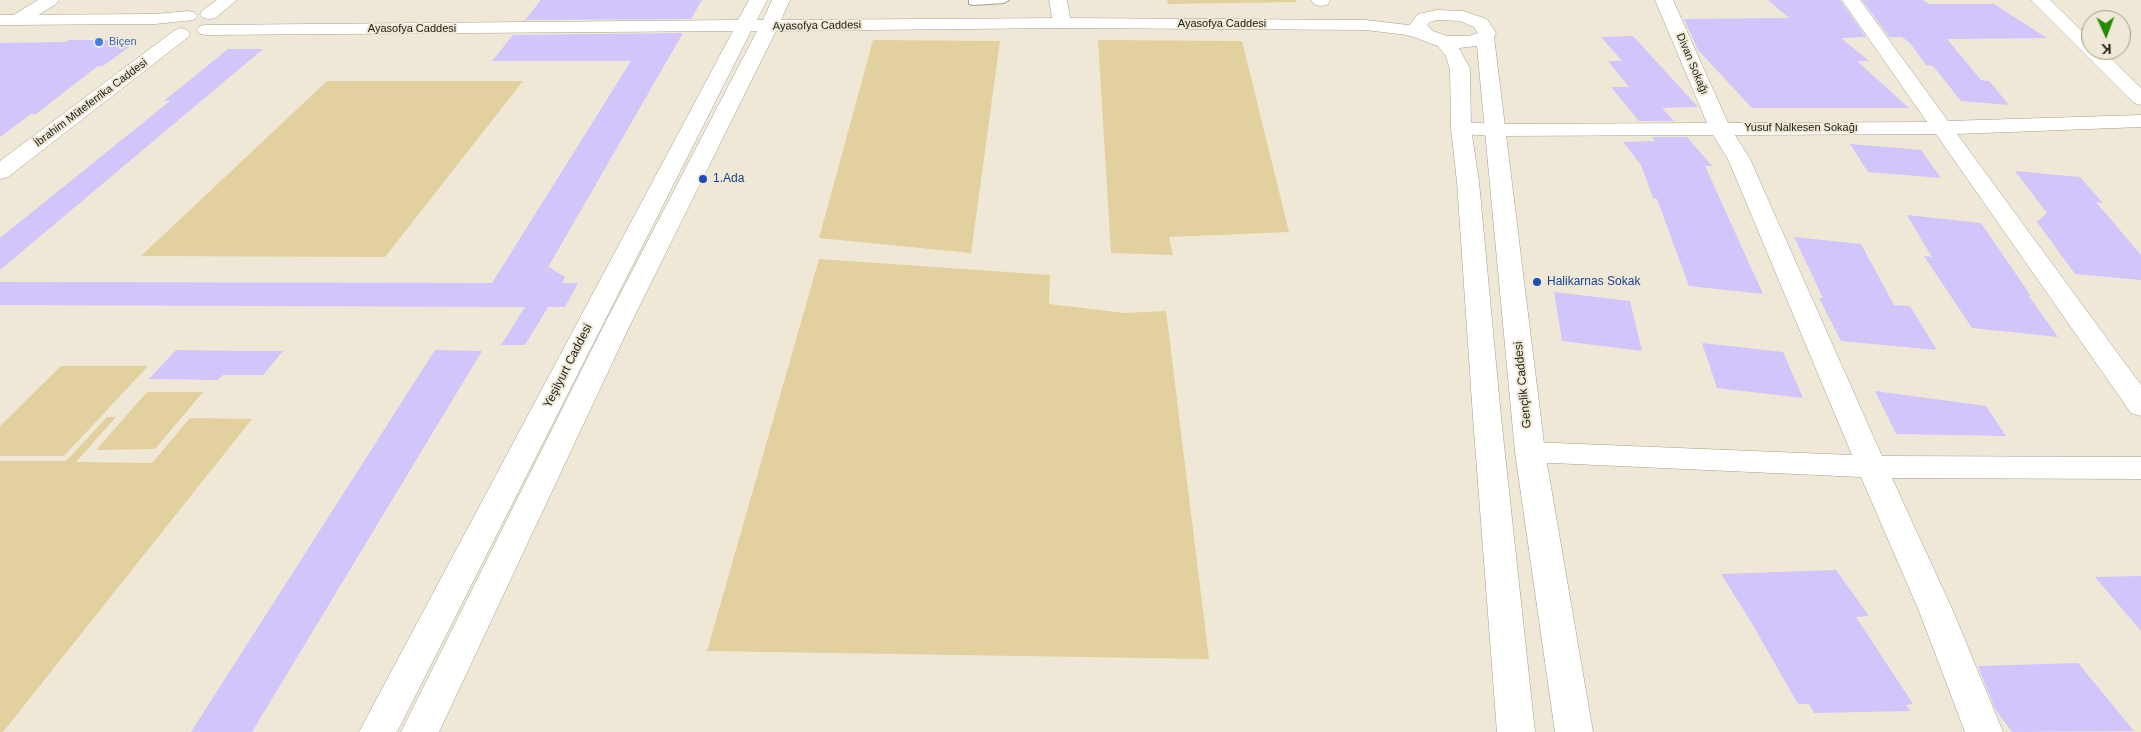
<!DOCTYPE html>
<html>
<head>
<meta charset="utf-8">
<style>
  body { margin:0 }
  #map { position:relative; width:2141px; height:732px; overflow:hidden; background:#efe8d6; font-family:Arial,sans-serif }
  canvas { display:block }
  .north { position:absolute; left:2081px; top:10px; width:50px; height:50px; box-sizing:border-box; background:#efe8d6; border:1px solid #9d988b; border-radius:50%; rotate:178deg; font-size:14px; font-weight:700; line-height:20px; text-align:center; color:#23211a }
  .north::after { content:''; display:block; margin:auto; width:18px; height:22px; background:#238b04; clip-path:polygon(50% 0,100% 100%,50% 72%,0 100%) }
</style>
</head>
<body>
<div id="map">
<canvas width="2141" height="732"></canvas>
<div class="north">K</div>
</div>
<script>
const context = document.querySelector('canvas').getContext('2d');
context.lineJoin = 'round';
function fill(path, color) {
  context.fillStyle = color;
  context.fill(path, 'evenodd');
}
function toPath(rows) {
  const path = new Path2D();
  for (const r of rows) {
    path.moveTo(r[0], r[1]);
    for (let i = 2; i < r.length; i += 2) path.lineTo(r[i], r[i + 1]);
  }
  return path;
}
function trace(path, color, width, dash) {
  context.strokeStyle = color;
  context.lineWidth = width;
  context.lineCap = dash ? 'butt' : 'round';
  context.setLineDash(dash || []);
  context.stroke(path);
}
function write(font, color, halo, rows, align = 'center') {
  context.font = font + ' Arial,sans-serif';
  context.lineWidth = 4;
  context.setLineDash([]);
  context.textBaseline = 'middle';
  context.strokeStyle = halo;
  context.fillStyle = color;
  for (const [text, x, y, turn = 0] of rows) {
    context.save();
    context.translate(x, y);
    context.rotate((+turn || 0) * Math.PI / 180);
    context.textAlign = isNaN(turn) ? turn : align;
    if (halo) context.strokeText(text, 0, 0);
    context.fillText(text, 0, 0);
    context.restore();
  }
}
fill(toPath([
  [1167,0,1296,0,1297,2,1168,4],
  [873,40,1000,41,971,253,819,238],
  [1098,40,1242,41,1289,232,1169,237,1173,255,1111,253],
  [327,81,523,81,385,257,141,256],
  [819,259,1050,275,1049,304,1124,313,1166,311,1209,659,707,651],
  [61,366,148,366,64,456,0,456,0,426],
  [147,392,203,392,155,449,96,450],
  [107,417,116,417,76,462,152,463,190,418,252,419,3,732,0,732,0,461,66,461]
]), '#e2d09f');
fill(toPath([
  [541,0,702,0,691,19,525,20],
  [1768,0,1840,0,1866,37,1841,38,1869,61,1857,61,1909,108,1752,108,1698,50,1684,19,1789,18],
  [1862,0,1923,0,1929,4,1994,4,2047,38,1947,39,1981,80,1989,81,2009,105,1961,101,1933,66,1926,65,1910,43,1902,37,1889,37],
  [683,33,539,283,549,267,565,277,562,283,578,283,565,307,548,307,525,345,501,345,525,307,0,305,0,282,492,283,631,61,492,61,513,35],
  [1633,36,1698,107,1662,108,1674,121,1639,121,1611,87,1629,87,1608,61,1622,61,1601,37],
  [69,40,139,40,103,66,98,66,36,114,31,114,0,137,0,43,66,42],
  [228,49,263,49,0,270,0,238,170,101,164,101],
  [1652,137,1687,137,1712,166,1705,166,1763,294,1689,286,1657,199,1653,198,1641,165,1623,142,1655,141],
  [1850,144,1921,150,1941,178,1868,172],
  [2015,171,2080,177,2103,203,2096,202,2141,255,2141,280,2075,274,2037,222,2047,213],
  [1907,215,1981,223,2031,296,2028,295,2058,337,1972,328,1924,256,1932,257],
  [1794,237,1861,244,1894,305,1910,306,1937,350,1841,341,1819,298,1823,298],
  [1554,292,1630,301,1642,351,1562,341],
  [1702,343,1783,352,1803,398,1717,388],
  [176,350,250,351,283,351,263,375,223,375,218,380,149,379],
  [435,350,482,351,252,732,191,732],
  [1875,391,1986,406,2006,436,1896,434],
  [1836,570,1869,616,1856,617,1913,704,1906,705,1910,711,1814,713,1809,704,1798,704,1751,622,1721,574],
  [2141,576,2141,631,2095,577],
  [2078,663,2134,731,2012,732,1995,709,1978,666]
]), '#d1c5fb');
const service = toPath([
  [969,0,1009,0,1004,3,973,5,969,4,969,0]
]);
const minor = toPath([
  [38,0,59,0,56,4,24,24,18,25,12,24,9,20,12,16,38,0],
  [1049,0,1067,0,1071,23,1068,27,1062,28,1056,27,1053,23,1049,0],
  [1311,0,1329,0,1330,1,1327,5,1321,6,1315,5,1311,0],
  [1655,0,1673,0,1728,123,1927,122,1842,0,1860,0,1948,121,2141,115,2141,127,1957,134,2141,385,2141,416,2131,413,1936,134,1735,135,1750,159,1882,456,2141,457,2141,479,1892,478,1953,611,2003,732,1965,732,1919,611,1861,477,1530,462,1519,459,1515,452,1519,445,1530,442,1852,455,1728,159,1713,135,1495,136,1461,134,1454,132,1451,128,1454,124,1461,122,1495,124,1707,123,1655,0],
  [2031,0,2050,0,2091,40,2091,50,2102,50,2141,88,2141,105,2134,103,2031,0],
  [181,28,187,30,190,34,187,38,8,177,0,179,0,161,175,30,181,28]
]);
const tertiary = toPath([
  [217,0,237,0,215,18,209,19,203,18,200,14,203,10,217,0],
  [1437,10,1463,11,1487,19,1496,33,1494,37,1545,452,1593,732,1555,732,1515,452,1477,46,1459,48,1470,69,1471,128,1479,182,1501,417,1535,732,1497,732,1473,417,1457,182,1451,128,1450,69,1446,56,1438,46,1419,39,1409,26,1418,14,1437,10],
  [1437,20,1460,21,1474,27,1478,33,1468,36,1447,36,1433,31,1427,25,1430,22,1437,20]
]);
const secondary = toPath([
  [749,0,767,0,757,20,763,20,772,0,790,0,781,20,1062,18,1366,20,1408,25,1433,31,1435,35,1433,39,1426,41,1407,35,1366,30,1062,28,776,31,629,327,439,732,401,732,603,327,757,31,751,31,397,732,359,732,733,31,206,35,200,34,197,30,200,26,206,25,738,20,749,0],
  [188,11,194,12,197,16,194,20,155,24,0,25,0,15,155,14,188,11]
]);
trace(service, '#a59f8d', 2);
trace(minor, '#a59f8d', 1);
trace(tertiary, '#a59f8d', 1);
trace(secondary, '#a59f8d', 1);
fill(service, '#fff');
fill(minor, '#fff');
fill(tertiary, '#fff');
fill(secondary, '#fff');
for (const [x, y, r, color] of [
  [99,42,5,"#3f7fe0"],
  [703,179,5,"#1a4fb4"],
  [1537,282,5,"#1a4fb4"]
]) {
  const dot = new Path2D();
  dot.arc(x, y, r, 0, 2 * Math.PI);
  context.fillStyle = color;
  context.fill(dot);
  trace(dot, '#efe8d6', 2);
}
write('11px', '#23211a', '#efe8d6', [
  ["Ayasofya Caddesi",1222,24],
  ["Ayasofya Caddesi",817,26,-1],
  ["Ayasofya Caddesi",412,29],
  ["Divan Sokağı",1692,64,67],
  ["İbrahim Müteferrika Caddesi",91,103,-37],
  ["Yusuf Nalkesen Sokağı",1801,128]
]);
write('11px', '#366cbe', '#efe8d6', [
  ["Biçen",109,42]
], 'left');
write('12px', '#164399', '#efe8d6', [
  ["1.Ada",713,179],
  ["Halikarnas Sokak",1547,282]
], 'left');
write('12px', '#23211a', '#efe8d6', [
  ["Yeşilyurt Caddesi",568,366,-63],
  ["Gençlik Caddesi",1523,385,-96]
]);
</script>
</body>
</html>
